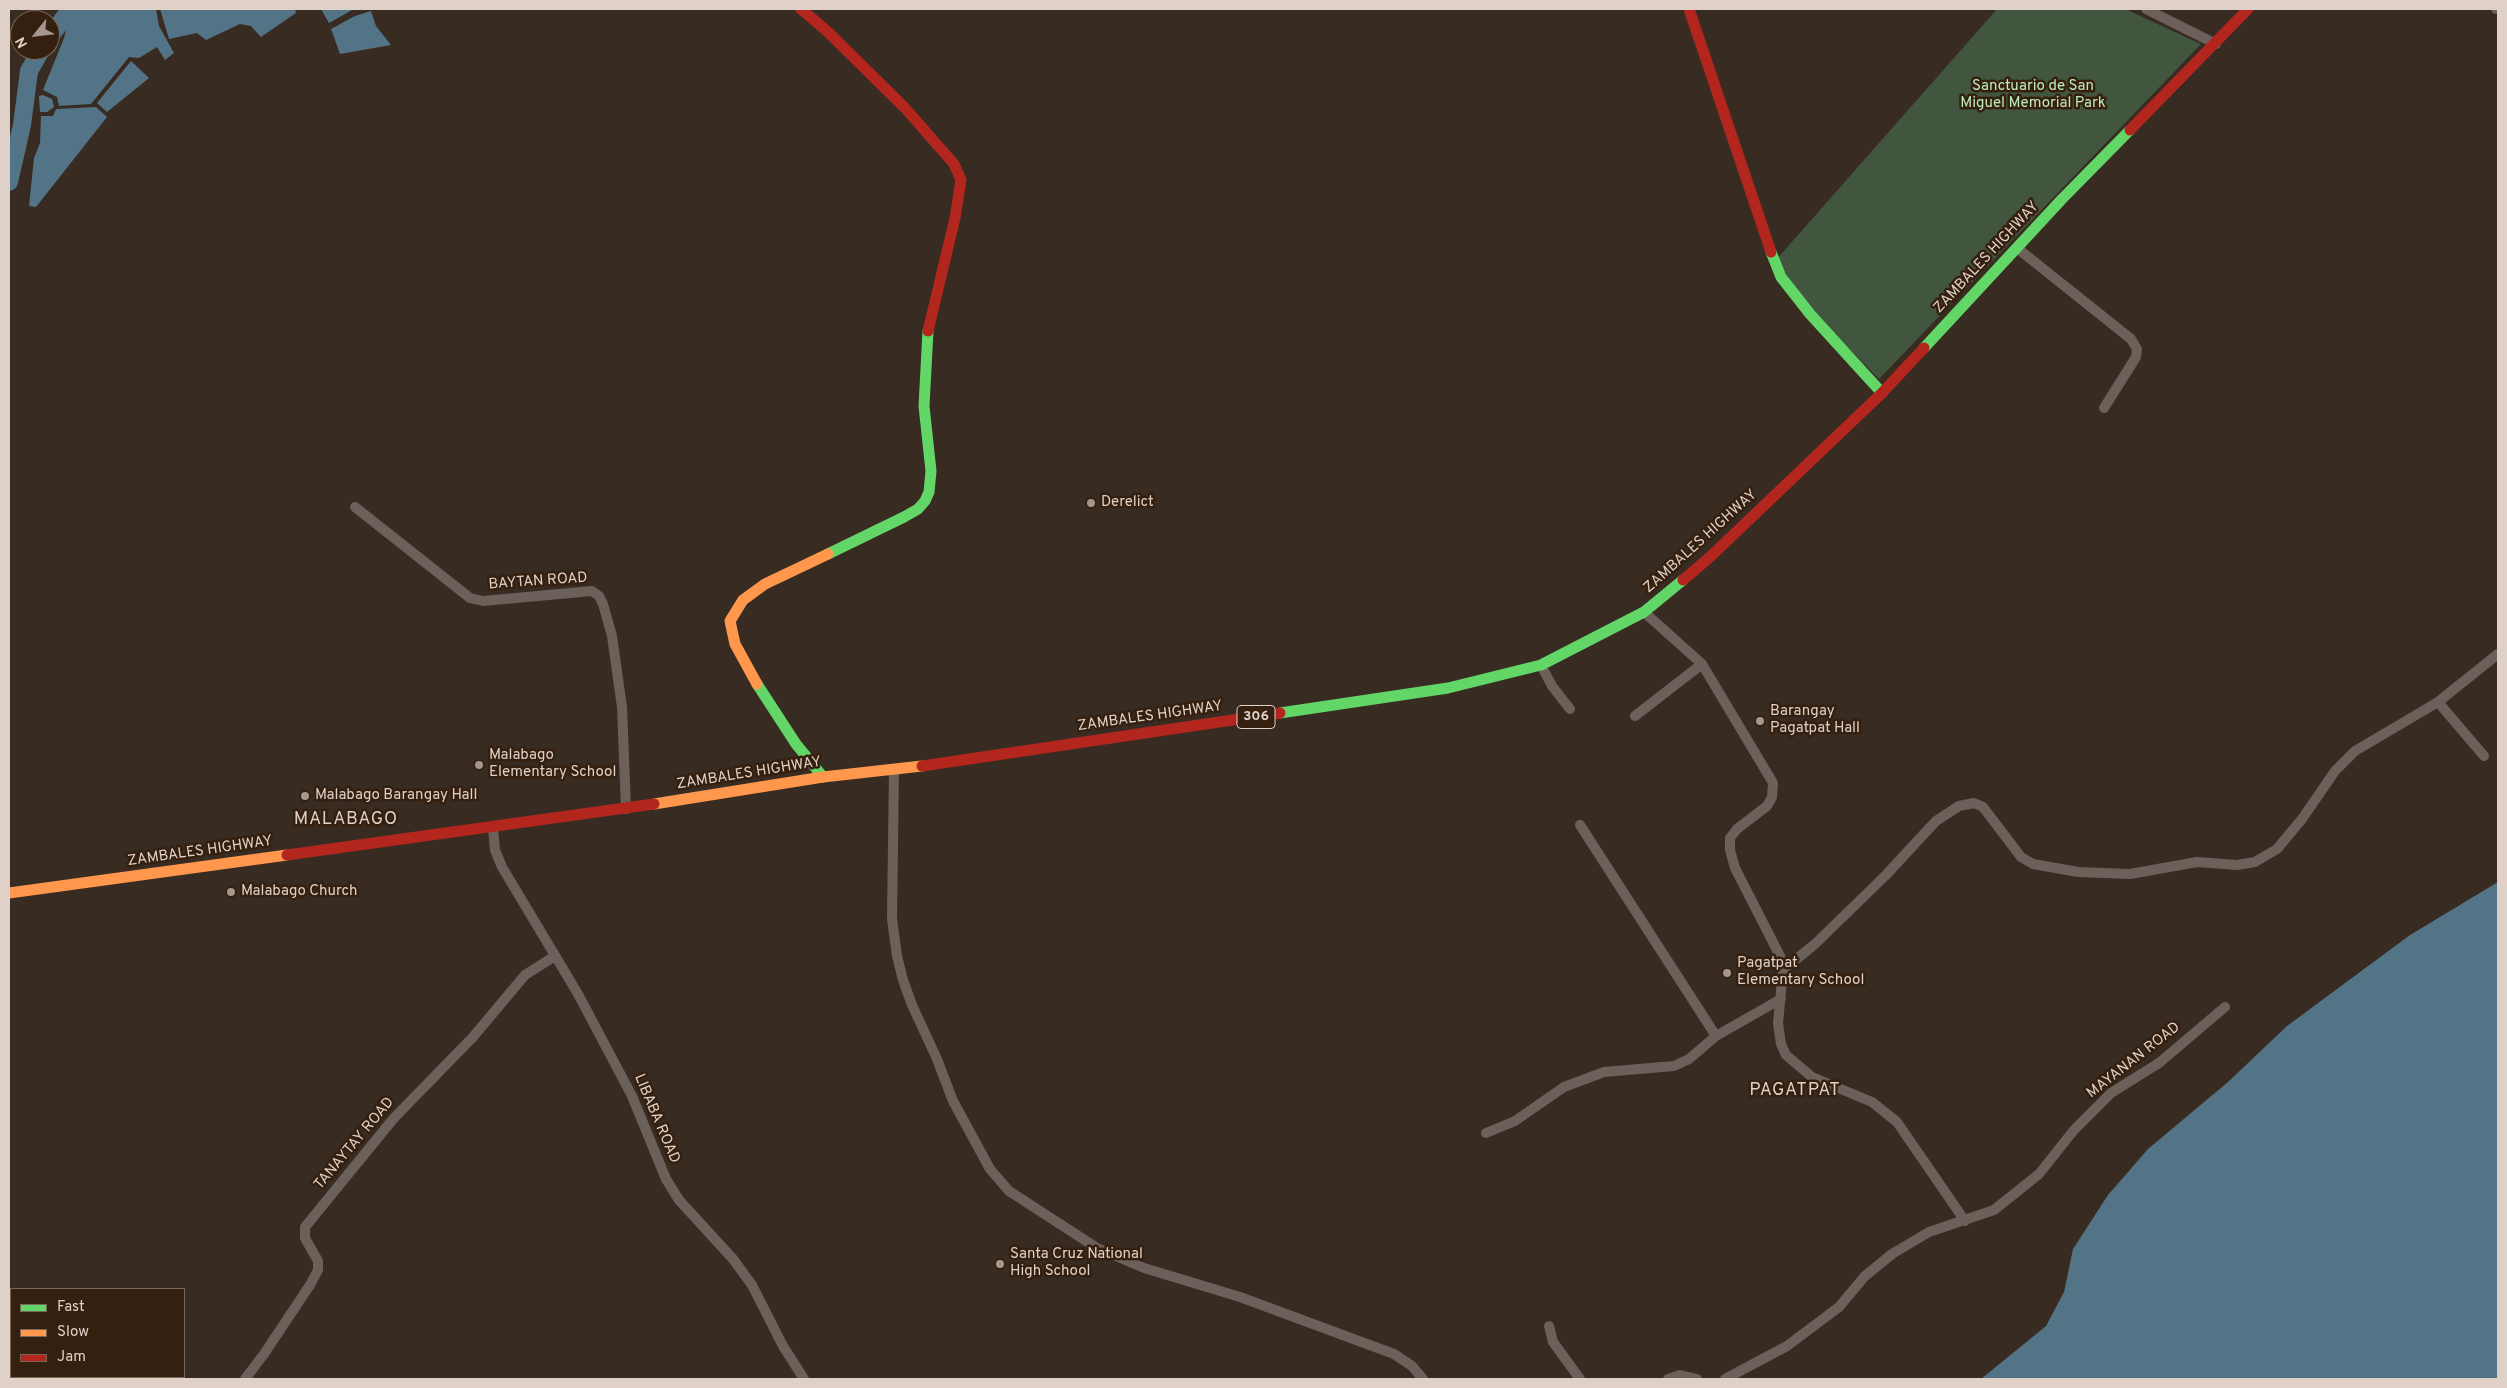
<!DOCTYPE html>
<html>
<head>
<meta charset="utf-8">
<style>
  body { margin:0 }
  #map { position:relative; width:2507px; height:1388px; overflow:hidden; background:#382b22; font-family:Overpass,sans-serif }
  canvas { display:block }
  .frame { position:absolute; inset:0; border:10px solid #dfd1c7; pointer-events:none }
  .legend { position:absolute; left:10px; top:1288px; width:175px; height:90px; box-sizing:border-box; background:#352010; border:1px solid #796759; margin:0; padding:6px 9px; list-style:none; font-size:15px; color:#dfd1c7 }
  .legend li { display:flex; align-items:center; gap:10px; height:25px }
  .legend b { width:25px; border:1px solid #796759 }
  .north { position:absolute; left:10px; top:10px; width:50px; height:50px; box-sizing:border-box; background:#352010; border:1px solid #796759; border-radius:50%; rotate:241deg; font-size:14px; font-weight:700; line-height:20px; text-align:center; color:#dfd1c7 }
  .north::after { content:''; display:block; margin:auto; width:18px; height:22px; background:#a5978d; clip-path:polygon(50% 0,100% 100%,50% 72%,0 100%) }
</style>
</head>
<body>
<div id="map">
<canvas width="2507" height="1388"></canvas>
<div class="frame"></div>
<ul class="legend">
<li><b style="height:6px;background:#63d668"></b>Fast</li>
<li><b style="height:6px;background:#ff974d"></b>Slow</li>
<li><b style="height:6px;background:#b3261e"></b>Jam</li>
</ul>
<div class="north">N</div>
</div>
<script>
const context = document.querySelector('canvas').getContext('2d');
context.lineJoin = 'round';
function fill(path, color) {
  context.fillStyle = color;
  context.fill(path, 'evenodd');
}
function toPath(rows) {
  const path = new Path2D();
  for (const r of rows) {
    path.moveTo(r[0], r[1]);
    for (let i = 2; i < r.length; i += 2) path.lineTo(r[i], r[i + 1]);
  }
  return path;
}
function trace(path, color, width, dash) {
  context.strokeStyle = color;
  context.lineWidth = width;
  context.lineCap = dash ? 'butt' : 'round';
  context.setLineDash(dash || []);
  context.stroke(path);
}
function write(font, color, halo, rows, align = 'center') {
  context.font = font + ' Overpass,sans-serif';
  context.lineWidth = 5;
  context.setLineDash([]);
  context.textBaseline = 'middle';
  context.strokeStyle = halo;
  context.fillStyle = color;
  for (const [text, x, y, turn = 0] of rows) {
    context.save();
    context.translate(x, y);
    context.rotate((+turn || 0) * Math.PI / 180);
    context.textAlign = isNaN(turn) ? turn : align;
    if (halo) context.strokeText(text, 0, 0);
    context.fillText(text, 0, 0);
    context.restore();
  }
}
fill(toPath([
  [1997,9,2125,9,2201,44,1879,379,1815,314,1776,260]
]), '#42553e');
fill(toPath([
  [76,9,156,9,159,26,174,53,165,60,157,47,139,58,129,57,91,104,59,106,57,97,43,90,64,38,70,16],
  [160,9,295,9,296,13,261,37,251,26,240,24,206,40,197,33,169,39],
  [321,9,354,9,329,23],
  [371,11,376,26,391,45,340,54,331,29,355,16],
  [131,61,149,78,107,112,97,103],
  [43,95,52,99,54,107,47,112,40,112,39,96],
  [96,107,107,117,36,207,29,206,34,158,40,143,41,116,53,116,56,109],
  [2498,882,2498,1379,1981,1379,2046,1326,2064,1292,2073,1249,2108,1195,2148,1149,2228,1082,2287,1026,2410,935]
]), '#537486');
trace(toPath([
  [50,36,71,9],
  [9,182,22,125,29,71,41,50]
]), '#537486', 18);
trace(toPath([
  [2146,9,2216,44],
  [2496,9,2498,9],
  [2017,248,2131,339,2137,349,2136,357,2104,408],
  [355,507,470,598,483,601,592,591,599,596,603,604,612,636,622,707,626,809],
  [1644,612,1702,664,1773,783,1772,797,1767,806,1737,829,1730,838,1730,850,1735,868,1780,956,1783,970,1778,1023,1781,1044,1786,1055,1812,1077,1872,1102,1897,1122,1965,1221],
  [1541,665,1552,686,1570,709],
  [2438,702,2484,756],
  [1635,716,1702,664],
  [894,770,892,919,897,956,903,980,912,1005,937,1059,953,1101,990,1169,1009,1191,1097,1248,1144,1268,1240,1297,1394,1354,1412,1366,1423,1379],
  [1580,825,1716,1036],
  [493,828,495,850,502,867,578,994,632,1096,666,1179,679,1200,733,1259,752,1285,783,1346,804,1379],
  [1783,970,1815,944,1885,876,1936,821,1959,806,1974,803,1983,807,2021,857,2033,864,2078,872,2130,874,2197,862,2237,865,2255,862,2277,849,2302,819,2335,771,2355,751,2438,702,2498,654],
  [1486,1133,1515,1121,1564,1087,1604,1072,1674,1066,1689,1059,1716,1036,1781,999],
  [1549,1326,1553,1342,1580,1379],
  [245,1379,264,1354,310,1285,318,1270,318,1261,305,1238,305,1227,394,1118,473,1037,525,975,555,956],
  [1668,1379,1680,1375,1697,1379],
  [1725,1379,1787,1346,1839,1307,1865,1276,1892,1254,1929,1232,1994,1210,2039,1174,2074,1130,2111,1093,2159,1063,2225,1007]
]), '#6c615a', 10);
trace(toPath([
  [1771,252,1781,277,1810,314,1882,393],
  [1924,348,2062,199,2130,130],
  [828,554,904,517,918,509,925,501,929,492,931,471,924,406,928,331],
  [757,684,796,744,823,777],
  [1280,713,1448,688,1541,665,1644,612,1683,580]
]), '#63d668', 11);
trace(toPath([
  [757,684,735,644,730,621,743,600,765,584,828,554],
  [654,804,823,777,922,766],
  [9,893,287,855]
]), '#ff974d', 11);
trace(toPath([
  [801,9,828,32,905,108,954,164,961,180,955,218,928,331],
  [1689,9,1771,252],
  [2130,130,2248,9],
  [1683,580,1710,557,1882,393,1924,348],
  [922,766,1280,713],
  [287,855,654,804]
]), '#b3261e', 11);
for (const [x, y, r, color] of [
  [1091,503,5,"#a5978d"],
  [1760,721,5,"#a5978d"],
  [479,765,5,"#a5978d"],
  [305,796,5,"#a5978d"],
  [231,892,5,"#a5978d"],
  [1727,973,5,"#a5978d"],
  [1000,1264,5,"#a5978d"]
]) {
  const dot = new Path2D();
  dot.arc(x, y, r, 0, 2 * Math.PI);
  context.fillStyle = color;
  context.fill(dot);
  trace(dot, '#352010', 2);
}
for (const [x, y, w] of [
  [1256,717,38]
]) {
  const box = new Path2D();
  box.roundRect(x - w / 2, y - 11.5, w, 23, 4);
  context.fillStyle = '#352010';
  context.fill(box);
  trace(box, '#dfd1c7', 1);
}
write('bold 14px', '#dfd1c7', null, [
  ["306",1256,717]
]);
write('15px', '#bceab8', '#352010', [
  ["Sanctuario de San",2033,87],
  ["Miguel Memorial Park",2033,104]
]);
write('15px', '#dfd1c7', '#352010', [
  ["ZAMBALES HIGHWAY",1987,258,-47],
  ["ZAMBALES HIGHWAY",1701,542,-42],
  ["BAYTAN ROAD",538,582,-4],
  ["ZAMBALES HIGHWAY",1150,717,-8],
  ["ZAMBALES HIGHWAY",749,774,-9],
  ["ZAMBALES HIGHWAY",200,852,-8],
  ["MAYANAN ROAD",2134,1061,-38],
  ["LIBABA ROAD",656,1119,67],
  ["TANAYTAY ROAD",355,1144,-50]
]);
write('15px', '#dfd1c7', '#352010', [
  ["Derelict",1101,503],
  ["Barangay",1770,712],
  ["Pagatpat Hall",1770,729],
  ["Malabago",489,756],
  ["Elementary School",489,773],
  ["Malabago Barangay Hall",315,796],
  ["Malabago Church",241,892],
  ["Pagatpat",1737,964],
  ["Elementary School",1737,981],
  ["Santa Cruz National",1010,1255],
  ["High School",1010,1272]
], 'left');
context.letterSpacing = '1px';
write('18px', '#dfd1c7', '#352010', [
  ["MALABAGO",346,820],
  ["PAGATPAT",1795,1091]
]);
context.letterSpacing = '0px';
</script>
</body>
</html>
